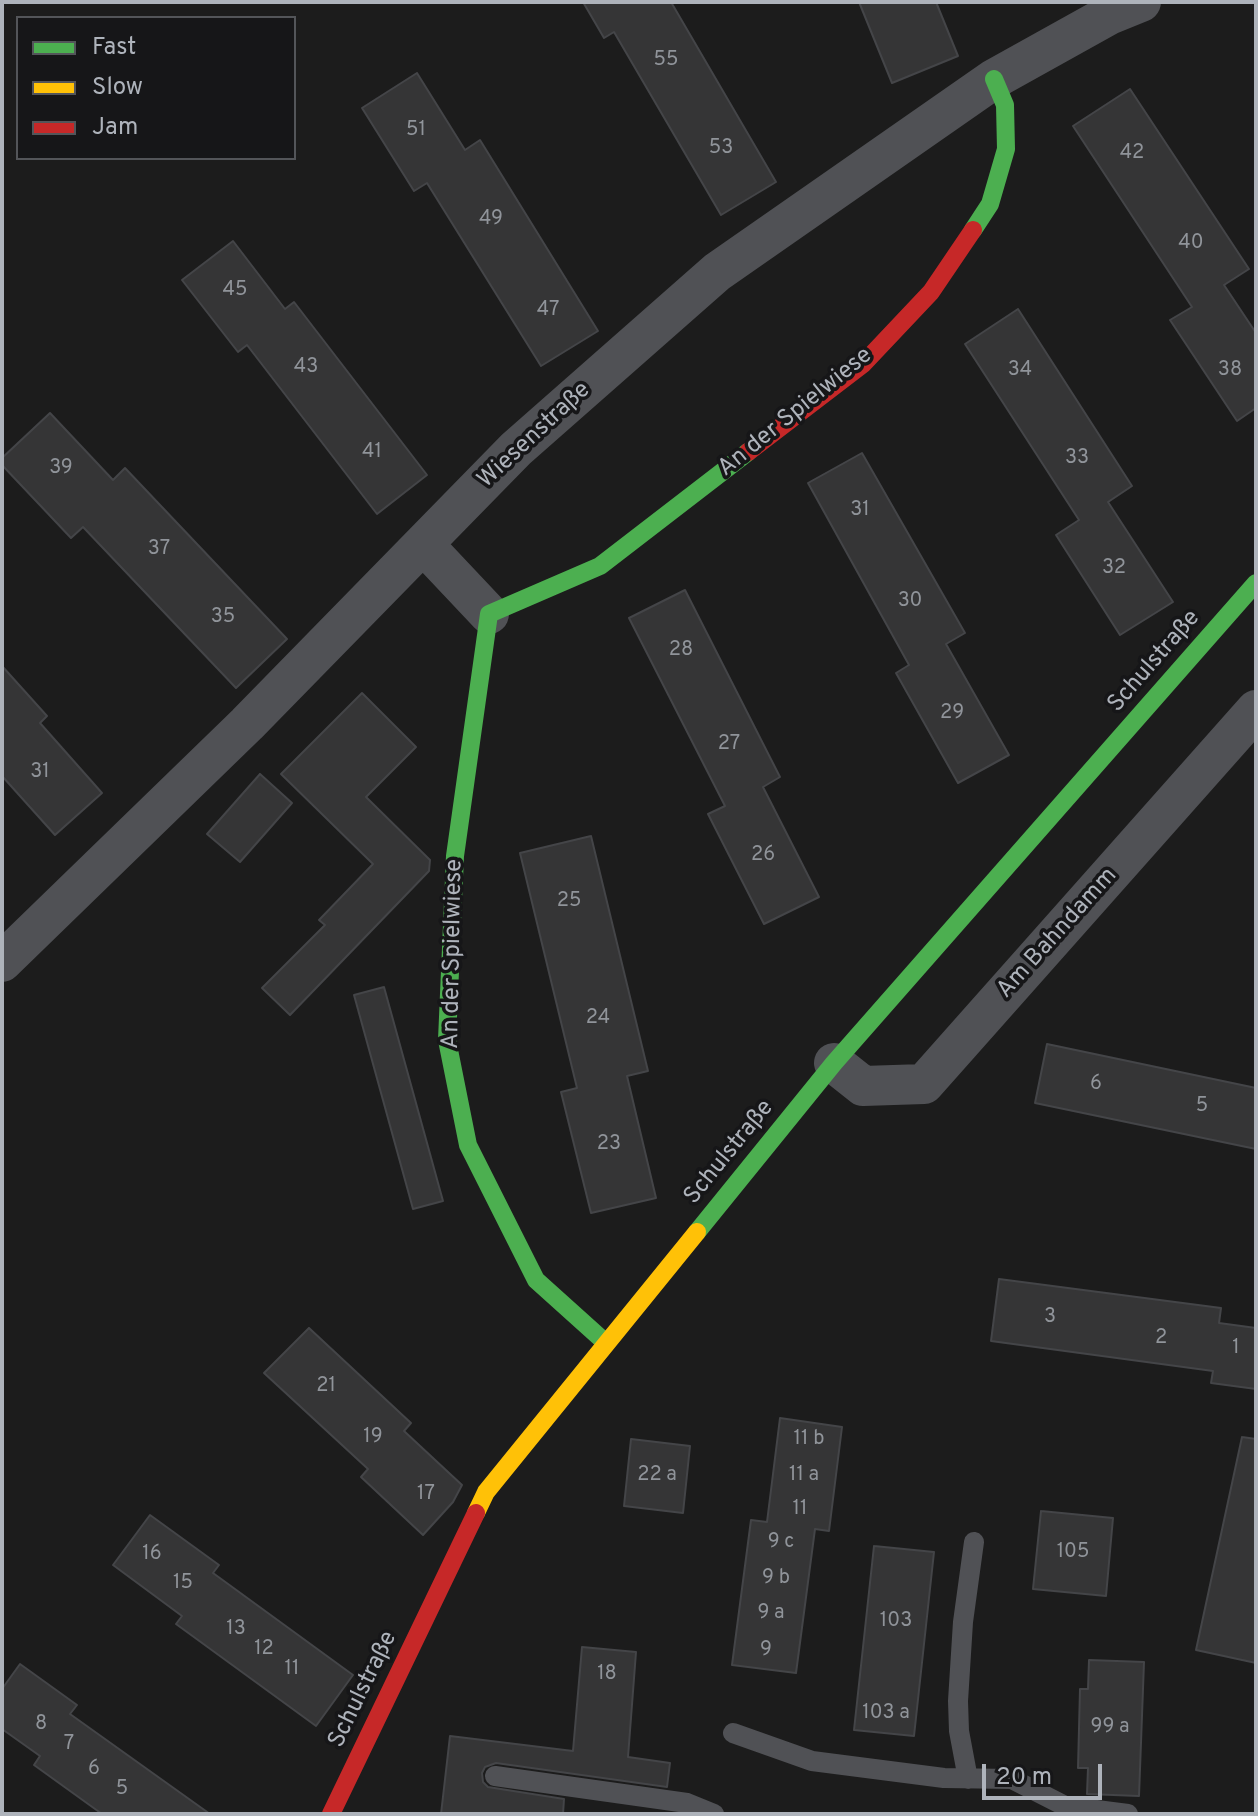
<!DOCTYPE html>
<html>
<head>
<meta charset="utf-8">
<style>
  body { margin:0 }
  #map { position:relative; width:1258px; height:1816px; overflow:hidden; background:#1c1c1c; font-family:Overpass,sans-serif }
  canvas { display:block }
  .frame { position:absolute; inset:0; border:4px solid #aeb3bb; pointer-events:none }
  .legend { position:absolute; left:16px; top:16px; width:280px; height:144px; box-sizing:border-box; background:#161618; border:2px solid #535559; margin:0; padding:10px 14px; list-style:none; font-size:24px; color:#aeb3bb }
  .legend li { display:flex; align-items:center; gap:16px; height:40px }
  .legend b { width:40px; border:2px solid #535559 }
  .scale { position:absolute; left:982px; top:1764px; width:120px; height:36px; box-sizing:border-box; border:4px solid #aeb3bb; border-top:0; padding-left:10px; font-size:24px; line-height:28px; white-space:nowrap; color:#aeb3bb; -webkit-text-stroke:6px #161618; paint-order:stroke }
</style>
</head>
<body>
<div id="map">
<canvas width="1258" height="1816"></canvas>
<div class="frame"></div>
<ul class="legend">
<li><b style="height:10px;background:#4caf50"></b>Fast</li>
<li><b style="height:10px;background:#ffc107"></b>Slow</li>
<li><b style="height:10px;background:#c62828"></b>Jam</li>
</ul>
<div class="scale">20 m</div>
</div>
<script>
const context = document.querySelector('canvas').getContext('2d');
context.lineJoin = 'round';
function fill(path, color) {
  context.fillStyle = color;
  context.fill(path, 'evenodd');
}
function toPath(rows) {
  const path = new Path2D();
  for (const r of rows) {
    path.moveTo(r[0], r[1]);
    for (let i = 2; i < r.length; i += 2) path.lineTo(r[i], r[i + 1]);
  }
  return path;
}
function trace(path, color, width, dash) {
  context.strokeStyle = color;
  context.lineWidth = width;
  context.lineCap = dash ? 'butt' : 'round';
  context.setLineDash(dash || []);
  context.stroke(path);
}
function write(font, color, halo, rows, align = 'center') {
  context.font = font + ' Overpass,sans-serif';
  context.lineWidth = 7;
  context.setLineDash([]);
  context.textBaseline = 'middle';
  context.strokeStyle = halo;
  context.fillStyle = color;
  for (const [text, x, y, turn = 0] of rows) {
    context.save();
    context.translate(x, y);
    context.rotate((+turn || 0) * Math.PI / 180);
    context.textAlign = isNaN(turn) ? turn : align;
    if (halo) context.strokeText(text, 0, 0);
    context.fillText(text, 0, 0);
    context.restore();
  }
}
const building = toPath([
  [583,2,671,2,776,182,721,215,614,32,604,38,583,2],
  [859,2,936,2,958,56,892,83,859,2],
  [417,73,465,150,480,140,598,331,541,366,427,183,414,191,362,108,417,73],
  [1130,89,1249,269,1224,285,1256,333,1256,408,1237,421,1170,320,1192,307,1073,126,1130,89],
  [233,241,285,309,294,302,427,475,377,514,247,345,238,352,182,280,233,241],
  [1018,309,1132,486,1108,502,1173,602,1120,635,1056,535,1079,520,965,344,1018,309],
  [50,413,113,480,125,468,287,639,236,688,83,527,71,538,2,465,2,458,50,413],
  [862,453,965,633,946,644,1009,755,958,783,896,673,909,665,808,483,862,453],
  [685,590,780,777,763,787,819,897,764,924,708,814,725,806,629,618,685,590],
  [2,666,47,716,40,723,102,793,55,835,2,776,2,666],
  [362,693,416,747,366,797,430,860,429,871,290,1015,262,988,325,925,319,920,373,864,281,774,362,693],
  [260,774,292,803,240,862,207,834,260,774],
  [591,836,648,1071,627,1076,656,1198,591,1213,561,1092,577,1088,520,853,591,836],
  [384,987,443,1201,413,1209,354,995,384,987],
  [1047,1044,1256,1088,1256,1149,1035,1103,1047,1044],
  [999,1279,1221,1308,1219,1323,1256,1328,1256,1389,1211,1383,1213,1371,991,1341,999,1279],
  [309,1328,411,1423,404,1431,462,1485,453,1502,423,1535,361,1477,368,1469,264,1373,309,1328],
  [780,1418,842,1427,829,1531,815,1529,796,1673,732,1665,751,1520,767,1522,780,1418],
  [1242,1437,1256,1439,1256,1663,1196,1650,1242,1437],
  [631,1439,690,1446,683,1513,624,1506,631,1439],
  [1041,1511,1113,1518,1106,1596,1033,1589,1041,1511],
  [150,1515,219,1565,213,1573,353,1675,316,1726,176,1624,182,1616,113,1565,150,1515],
  [874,1546,934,1552,914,1736,854,1730,874,1546],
  [582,1647,636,1652,628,1757,670,1763,667,1787,496,1763,485,1767,482,1773,483,1782,488,1787,564,1799,563,1814,441,1814,450,1736,573,1751,582,1647],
  [1089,1660,1144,1662,1139,1796,1087,1794,1088,1768,1078,1768,1080,1689,1088,1689,1089,1660],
  [20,1664,77,1705,70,1714,210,1814,102,1814,34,1765,40,1756,2,1729,2,1689,20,1664]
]);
fill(building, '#353536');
trace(building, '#444548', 2);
trace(toPath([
  [733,1733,812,1761,944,1778,1012,1779,1065,1806,1128,1814],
  [495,1776,687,1803,714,1814],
  [968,1779,959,1731,958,1701,963,1622,974,1542]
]), '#505155', 20);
trace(toPath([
  [423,544,489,614],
  [2,962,247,724,516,449,717,272,994,79,1109,15,1141,2],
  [834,1063,863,1086,924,1084,1256,710]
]), '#505155', 40);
trace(toPath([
  [973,230,990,204,1006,149,1005,105,994,79],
  [697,1232,834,1063,1256,583],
  [606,1343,536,1280,468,1145,447,1040,455,856,489,614,600,566,748,452]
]), '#4caf50', 18);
trace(toPath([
  [476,1513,486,1492,697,1232]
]), '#ffc107', 18);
trace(toPath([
  [748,452,863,364,931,292,973,230],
  [331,1814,476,1513]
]), '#c62828', 18);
write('20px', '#90949a', null, [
  ["55",666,61],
  ["51",416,131],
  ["53",721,149],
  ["42",1132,154],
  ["49",491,220],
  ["40",1191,244],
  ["45",235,291],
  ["47",548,311],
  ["43",306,368],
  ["34",1020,371],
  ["38",1230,371],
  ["41",372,453],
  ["33",1077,459],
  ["39",61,469],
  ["31",860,511],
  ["37",159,550],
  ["32",1114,569],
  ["30",910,602],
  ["35",223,618],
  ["28",681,651],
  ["29",952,714],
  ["27",729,745],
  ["31",40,773],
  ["26",763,856],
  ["25",569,902],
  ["24",598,1019],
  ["6",1096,1085],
  ["5",1202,1107],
  ["23",609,1145],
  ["3",1050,1318],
  ["2",1161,1339],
  ["1",1236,1349],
  ["21",326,1387],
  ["19",373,1438],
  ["11 b",809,1440],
  ["22 a",657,1476],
  ["11 a",804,1476],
  ["17",426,1495],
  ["11",800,1510],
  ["9 c",781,1543],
  ["105",1073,1553],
  ["16",152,1555],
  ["9 b",776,1579],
  ["15",183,1584],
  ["9 a",771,1614],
  ["103",896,1622],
  ["13",236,1630],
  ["12",264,1650],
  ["9",766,1651],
  ["11",292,1670],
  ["18",607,1675],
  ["103 a",886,1714],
  ["8",41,1725],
  ["99 a",1110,1728],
  ["7",69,1745],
  ["6",94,1770],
  ["5",122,1790]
]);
write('24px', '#aeb3bb', '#161618', [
  ["An der Spielwiese",796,413,-39],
  ["Wiesenstraße",535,436,-43],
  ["Schulstraße",1155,662,-49],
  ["Am Bahndamm",1058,934,-48],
  ["An der Spielwiese",454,954,-89],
  ["Schulstraße",730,1153,-51],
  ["Schulstraße",364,1690,-64]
]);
</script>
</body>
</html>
